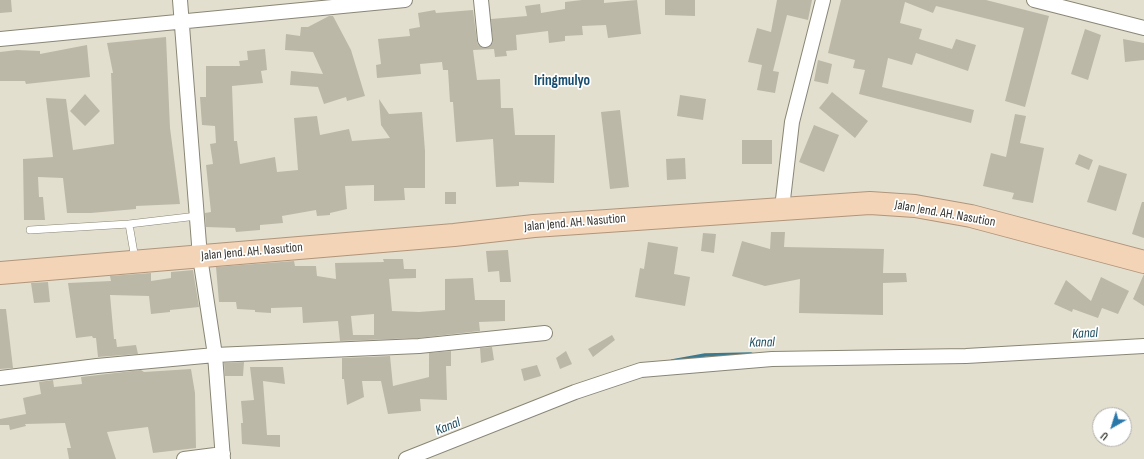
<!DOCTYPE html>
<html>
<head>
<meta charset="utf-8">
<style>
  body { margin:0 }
  #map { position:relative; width:1144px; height:459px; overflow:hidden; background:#e3dfce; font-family:"Sofia Sans Condensed",sans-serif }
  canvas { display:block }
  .north { position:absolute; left:1092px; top:407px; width:40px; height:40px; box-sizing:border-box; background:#fff; border:1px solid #afaeab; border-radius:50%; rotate:219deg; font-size:11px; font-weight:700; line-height:16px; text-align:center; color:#36342e }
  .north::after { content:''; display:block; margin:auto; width:14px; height:18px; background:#2a78aa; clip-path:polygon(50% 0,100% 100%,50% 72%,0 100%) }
</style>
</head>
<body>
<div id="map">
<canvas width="1144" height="459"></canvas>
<div class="north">U</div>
</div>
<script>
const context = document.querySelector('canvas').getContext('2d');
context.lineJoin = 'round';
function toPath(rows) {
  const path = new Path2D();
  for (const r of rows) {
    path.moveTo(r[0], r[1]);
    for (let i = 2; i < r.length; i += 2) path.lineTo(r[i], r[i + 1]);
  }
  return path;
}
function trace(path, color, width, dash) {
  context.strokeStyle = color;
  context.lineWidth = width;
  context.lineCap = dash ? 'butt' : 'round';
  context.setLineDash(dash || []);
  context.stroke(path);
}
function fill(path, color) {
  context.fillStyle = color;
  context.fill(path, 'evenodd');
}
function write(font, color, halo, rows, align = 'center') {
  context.font = font + ' "Sofia Sans Condensed",sans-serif';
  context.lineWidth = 3.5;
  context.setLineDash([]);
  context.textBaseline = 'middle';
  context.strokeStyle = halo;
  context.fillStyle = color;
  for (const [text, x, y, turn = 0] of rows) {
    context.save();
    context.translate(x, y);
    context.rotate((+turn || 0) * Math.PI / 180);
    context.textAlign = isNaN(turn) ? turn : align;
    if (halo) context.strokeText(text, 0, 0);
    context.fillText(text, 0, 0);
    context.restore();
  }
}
trace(toPath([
  [672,361,705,355,751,354]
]), '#3a798f', 3.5);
fill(toPath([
  [0,0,11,0,12,12,0,13],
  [582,0,604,0,604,3,637,0,641,34,608,38,606,25,582,26,583,35,565,36,565,41,549,43,548,31,516,35,517,50,506,51,507,56,495,57,494,49,473,50,477,80,500,79,501,108,513,108,515,135,555,135,554,183,519,182,519,186,496,187,493,139,456,142,453,102,450,102,448,70,443,70,442,62,420,64,421,74,377,78,376,65,381,64,378,39,410,36,409,29,420,27,418,13,435,10,436,13,473,10,477,41,478,45,485,48,493,43,491,19,527,16,525,6,540,4,541,13,565,9,565,2],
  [665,0,695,0,695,16,665,15],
  [777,0,812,0,808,20,787,15,773,71,779,72,775,93,757,90,762,65,748,62,757,28,771,32],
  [841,0,986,0,1049,16,1025,107,1005,101,1024,28,936,6,933,13,905,2,900,23,922,29,919,39,952,49,956,39,976,45,968,71,916,53,912,65,888,58,882,87,974,110,971,123,859,94,865,70,853,68,855,60,828,53],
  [329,16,333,16,351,50,365,96,347,101,346,97,324,104,318,87,290,85,291,71,323,74,313,52,285,50,286,34,300,36,301,27,308,27],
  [1085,29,1101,35,1088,80,1071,74],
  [166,37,170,128,180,204,136,206,136,209,91,213,67,213,63,178,38,177,39,197,43,197,45,220,24,220,23,159,53,157,46,98,66,99,73,150,114,144,111,73,113,73,107,43],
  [1123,39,1144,43,1144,60,1125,62],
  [87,45,90,77,26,84,25,81,0,81,0,52,17,50,40,51,40,54],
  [265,49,267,70,261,71,263,83,232,86,234,141,237,141,240,164,275,157,277,172,298,170,294,118,317,116,320,135,349,129,352,141,390,138,381,125,379,99,389,114,422,112,425,151,425,188,404,188,405,200,374,201,374,185,345,186,347,209,330,213,330,215,317,216,316,210,282,216,283,223,260,225,260,230,236,232,235,228,206,227,205,213,211,212,206,165,213,164,210,144,216,143,215,126,202,125,200,97,206,97,206,66,240,66,239,61,248,60,247,51],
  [818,60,832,64,828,84,814,81],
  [832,92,868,121,855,138,819,108],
  [85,94,100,111,85,126,70,111],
  [680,95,706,99,703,120,677,116],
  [620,110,629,187,610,189,601,112],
  [1015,114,1026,116,1020,143,1044,148,1033,203,1012,199,1014,193,983,186,991,153,1006,157],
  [814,125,839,135,824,172,799,162],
  [742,140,772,140,772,164,742,164],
  [1079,154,1093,160,1089,170,1075,164],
  [685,158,686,179,667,180,666,159],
  [1099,165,1127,174,1116,211,1087,202],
  [445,192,456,192,456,204,445,204],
  [1142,202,1144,202,1144,238,1132,234],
  [771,232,785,232,784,247,884,249,883,273,906,273,907,282,883,283,883,315,799,313,800,279,765,286,732,276,742,241,770,249],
  [703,233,716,234,714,253,701,251],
  [648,242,678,247,674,274,690,277,685,306,635,297,640,268,644,269],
  [508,250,511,282,500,282,499,271,488,272,486,251],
  [383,259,403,259,404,269,416,269,416,278,389,279,392,311,419,312,445,310,445,279,473,278,475,300,505,300,505,321,479,322,480,331,418,338,340,341,338,321,303,323,302,307,271,308,271,313,255,312,255,310,237,309,236,302,219,302,216,267,294,261,295,266,316,266,317,276,336,279,335,263,384,262],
  [374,314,374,335,353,335,351,316],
  [193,270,199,307,170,310,170,312,151,314,149,296,110,295,114,339,116,339,117,347,136,345,138,354,98,357,96,338,93,338,92,336,76,338,68,283,111,281,110,276,151,273,151,281,171,278,171,272],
  [1144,274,1144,306,1133,299],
  [1101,277,1129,291,1118,314,1102,308,1098,318,1073,309,1072,312,1054,304,1066,280,1091,301],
  [48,282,50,302,34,303,31,283],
  [0,309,6,309,13,368,0,369],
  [612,335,615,340,593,357,588,349],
  [492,347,494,360,481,363,480,348],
  [451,351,451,366,446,366,447,400,420,399,421,411,388,414,381,381,362,381,364,397,347,405,344,379,342,379,342,358,390,356,393,386,429,377,429,353],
  [566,351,572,364,560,369,556,358],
  [244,362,243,376,225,376,224,363],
  [537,365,541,376,524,381,521,369],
  [250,367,283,367,285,384,263,381,267,435,280,435,280,447,242,444,241,423,243,423,241,401,254,400],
  [191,369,195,393,196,448,153,453,148,427,107,432,116,459,69,459,67,448,71,448,65,423,25,424,26,426,10,430,9,425,0,425,0,419,26,414,23,398,41,394,39,382,53,380,54,387,82,384,81,377,141,370,144,372]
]), '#bcb8a8');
const service = toPath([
  [30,230,129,224],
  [135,259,129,224,197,216]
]);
const minor = toPath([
  [180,0,200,257,215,355,223,459],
  [481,0,485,40],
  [1034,0,1144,28],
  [0,39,405,0],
  [782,208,792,122,823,0],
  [0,378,97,366,215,355,419,346,545,333],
  [184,459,223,454],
  [406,459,575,392,641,370,772,359,966,356,1144,346]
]);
const trunk = toPath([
  [0,273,454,235,534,226,870,203,915,206,971,216,1144,262]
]);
trace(service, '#898676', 8);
trace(minor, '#898676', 16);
trace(trunk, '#b0957b', 24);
trace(service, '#fff', 7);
trace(minor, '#fff', 14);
trace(trunk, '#f4d4b7', 22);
write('13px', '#36342e', '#fff', [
  ["Jalan Jend. AH. Nasution",945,214,10],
  ["Jalan Jend. AH. Nasution",575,223,-5],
  ["Jalan Jend. AH. Nasution",252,252,-5]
]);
write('italic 14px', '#1a4c5f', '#fff', [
  ["Kanal",1085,334,-3],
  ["Kanal",762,343,-1],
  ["Kanal",448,427,-22]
]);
write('bold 15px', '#164c6e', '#fff', [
  ["Iringmulyo",562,81]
]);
</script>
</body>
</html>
